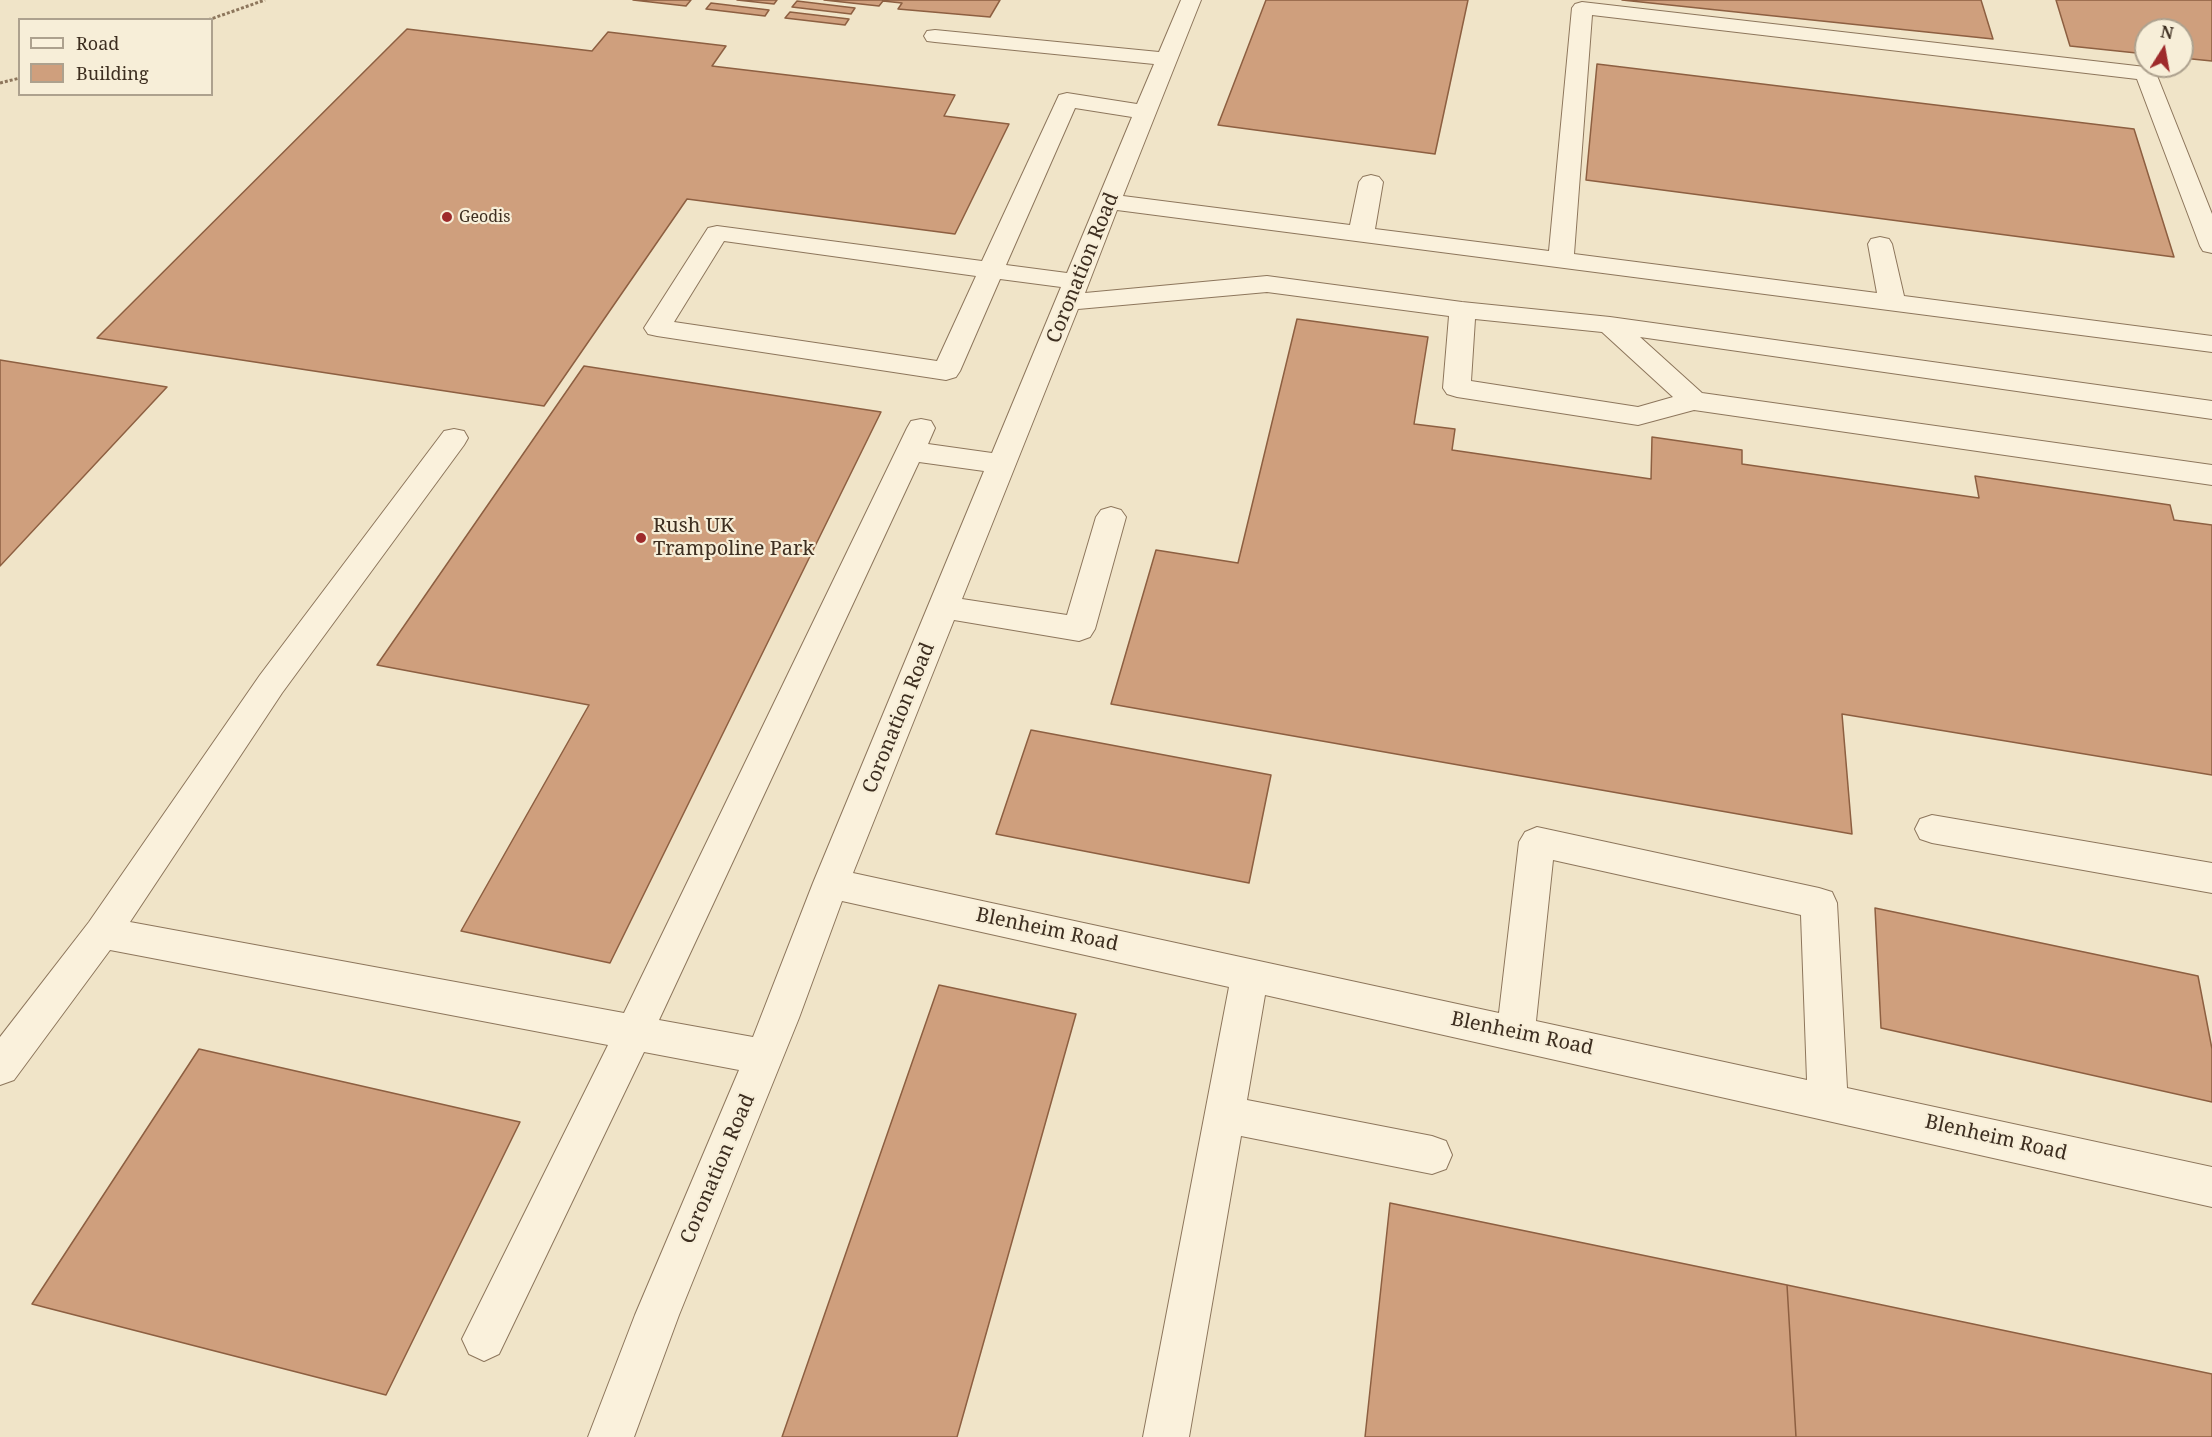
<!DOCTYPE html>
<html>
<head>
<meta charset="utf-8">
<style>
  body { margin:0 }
  #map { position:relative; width:2212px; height:1437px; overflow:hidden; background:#f0e4c8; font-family:"Noto Serif",serif }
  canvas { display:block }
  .legend { position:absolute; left:18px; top:18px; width:195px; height:78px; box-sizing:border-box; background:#f7eed8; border:2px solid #ada18e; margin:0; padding:8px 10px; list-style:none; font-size:18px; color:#3d2e20 }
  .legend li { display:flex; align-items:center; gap:12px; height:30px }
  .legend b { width:30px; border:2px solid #ada18e }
  .north { position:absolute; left:2134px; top:18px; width:60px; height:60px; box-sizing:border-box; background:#f7eed8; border:2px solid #ada18e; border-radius:50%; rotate:11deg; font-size:16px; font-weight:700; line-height:24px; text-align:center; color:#3d2e20 }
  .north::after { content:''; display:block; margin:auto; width:21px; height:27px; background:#9e2a2b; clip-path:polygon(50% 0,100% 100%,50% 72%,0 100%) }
</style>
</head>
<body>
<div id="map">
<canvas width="2212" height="1437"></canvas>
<ul class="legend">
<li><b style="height:8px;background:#faf1dc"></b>Road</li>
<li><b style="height:16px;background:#cf9f7d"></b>Building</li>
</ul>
<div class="north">N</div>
</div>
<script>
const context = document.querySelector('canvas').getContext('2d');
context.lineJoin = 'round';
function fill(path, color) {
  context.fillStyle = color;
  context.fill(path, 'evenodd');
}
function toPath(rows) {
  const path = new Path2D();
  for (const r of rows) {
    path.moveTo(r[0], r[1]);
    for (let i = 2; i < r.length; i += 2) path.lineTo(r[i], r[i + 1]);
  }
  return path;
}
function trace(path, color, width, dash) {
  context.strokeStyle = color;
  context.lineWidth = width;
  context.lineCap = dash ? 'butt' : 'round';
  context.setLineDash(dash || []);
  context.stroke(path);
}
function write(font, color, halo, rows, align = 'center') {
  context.font = font + ' "Noto Serif",serif';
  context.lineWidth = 4.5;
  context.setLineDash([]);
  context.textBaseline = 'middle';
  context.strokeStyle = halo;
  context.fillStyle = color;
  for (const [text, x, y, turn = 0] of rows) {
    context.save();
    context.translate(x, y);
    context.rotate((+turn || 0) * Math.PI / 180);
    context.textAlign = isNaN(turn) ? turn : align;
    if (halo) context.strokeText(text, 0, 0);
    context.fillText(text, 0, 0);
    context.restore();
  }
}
const building = toPath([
  [633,0,691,0,686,6,633,0],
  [737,0,777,0,774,4,737,0],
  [824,0,1000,0,990,17,898,9,902,3,883,1,879,6,824,0],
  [1266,0,1468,0,1435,154,1218,125,1266,0],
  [1622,0,1981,0,1993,39,1622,0],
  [2056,0,2212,0,2212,61,2182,58,2182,30,2146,30,2146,54,2070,46,2056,0],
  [797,1,855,8,851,14,792,7,797,1],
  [711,3,769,10,765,16,706,9,711,3],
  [790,12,849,19,845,25,785,18,790,12],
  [407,29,592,51,608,32,726,46,712,66,955,95,944,116,1009,124,955,234,687,199,544,406,97,338,407,29],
  [1597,64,2134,129,2174,257,1586,180,1597,64],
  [1297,319,1428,337,1414,424,1455,429,1452,450,1651,479,1652,437,1742,450,1742,464,1979,498,1975,476,2170,505,2174,520,2212,525,2212,775,1842,714,1852,834,1111,704,1156,550,1238,563,1297,319],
  [0,360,167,387,0,566,0,360],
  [584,366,881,412,610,963,461,931,589,705,377,665,584,366],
  [1031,730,1271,775,1249,883,996,834,1031,730],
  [1875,908,2198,976,2212,1049,2212,1102,1881,1028,1875,908],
  [939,985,1076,1014,957,1437,782,1437,939,985],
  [199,1049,520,1122,386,1395,32,1304,199,1049],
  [1390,1203,1787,1285,1796,1437,1365,1437,1390,1203],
  [1787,1285,2212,1374,2212,1437,1796,1437,1787,1285]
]);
fill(building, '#cf9f7d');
trace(building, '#8d5f41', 1.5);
const minor = toPath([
  [1181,0,1201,0,1123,196,1350,225,1359,182,1363,177,1371,175,1379,177,1383,182,1375,229,1549,251,1572,8,1575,4,1582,2,2154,68,2212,214,2212,253,2203,251,2200,246,2137,79,1592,15,1574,254,1877,293,1868,244,1871,239,1880,237,1889,239,1892,244,1904,296,2212,336,2212,352,1117,210,1085,293,1267,276,1462,302,1610,317,2212,401,2212,419,1640,337,1702,393,2212,465,2212,485,1694,410,1638,425,1457,397,1447,394,1443,388,1449,316,1267,292,1078,309,962,599,1067,615,1096,517,1101,510,1111,507,1121,510,1126,517,1095,629,1090,637,1079,641,954,620,853,873,1499,1013,1519,842,1525,832,1537,827,1819,888,1832,892,1837,903,1847,1088,2212,1167,2212,1207,1265,995,1247,1100,1432,1136,1446,1141,1452,1155,1446,1169,1432,1174,1241,1136,1189,1437,1143,1437,1229,987,842,901,799,1018,679,1315,634,1437,588,1437,635,1315,739,1070,644,1052,499,1354,484,1361,469,1354,462,1339,608,1045,110,950,14,1080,0,1085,0,1037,89,922,260,675,444,431,454,429,464,431,468,438,464,445,282,693,130,922,624,1013,907,428,911,421,921,419,931,421,935,428,928,444,992,453,1061,287,1000,279,960,371,956,377,946,380,657,336,648,334,644,328,708,228,717,226,982,261,1059,95,1067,93,1137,104,1154,64,935,42,927,41,924,36,927,31,935,30,1159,52,1181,0],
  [1075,108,1132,117,1067,273,1006,265,1075,108],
  [724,241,976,276,937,361,674,322,724,241],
  [1475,319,1602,332,1673,397,1638,407,1471,381,1475,319],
  [919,462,984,471,813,883,753,1037,659,1020,919,462],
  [1553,860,1801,915,1807,1080,1536,1021,1553,860],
  [1932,815,2212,863,2212,893,1932,843,1920,839,1915,829,1920,819,1932,815]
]);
trace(minor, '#8d765c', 2);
trace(toPath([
  [208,20,265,0],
  [0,83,20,78]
]), '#8d765c', 3, [3, 2]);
fill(minor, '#faf1dc');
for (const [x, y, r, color] of [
  [447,217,6,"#9e2a2b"],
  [641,538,6,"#9e2a2b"]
]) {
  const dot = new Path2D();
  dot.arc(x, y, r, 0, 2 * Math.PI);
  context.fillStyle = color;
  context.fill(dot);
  trace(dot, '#f7eed8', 2);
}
write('16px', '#3d2e20', '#f7eed8', [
  ["Geodis",459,217]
], 'left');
write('20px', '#3d2e20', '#f7eed8', [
  ["Coronation Road",1083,268,-68],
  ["Coronation Road",899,718,-68],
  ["Blenheim Road",1047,930,12],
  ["Blenheim Road",1522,1034,12],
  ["Blenheim Road",1996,1138,13],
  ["Coronation Road",718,1169,-67]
]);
write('20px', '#3d2e20', '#f7eed8', [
  ["Rush UK",653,526],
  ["Trampoline Park",653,549]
], 'left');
</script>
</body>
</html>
